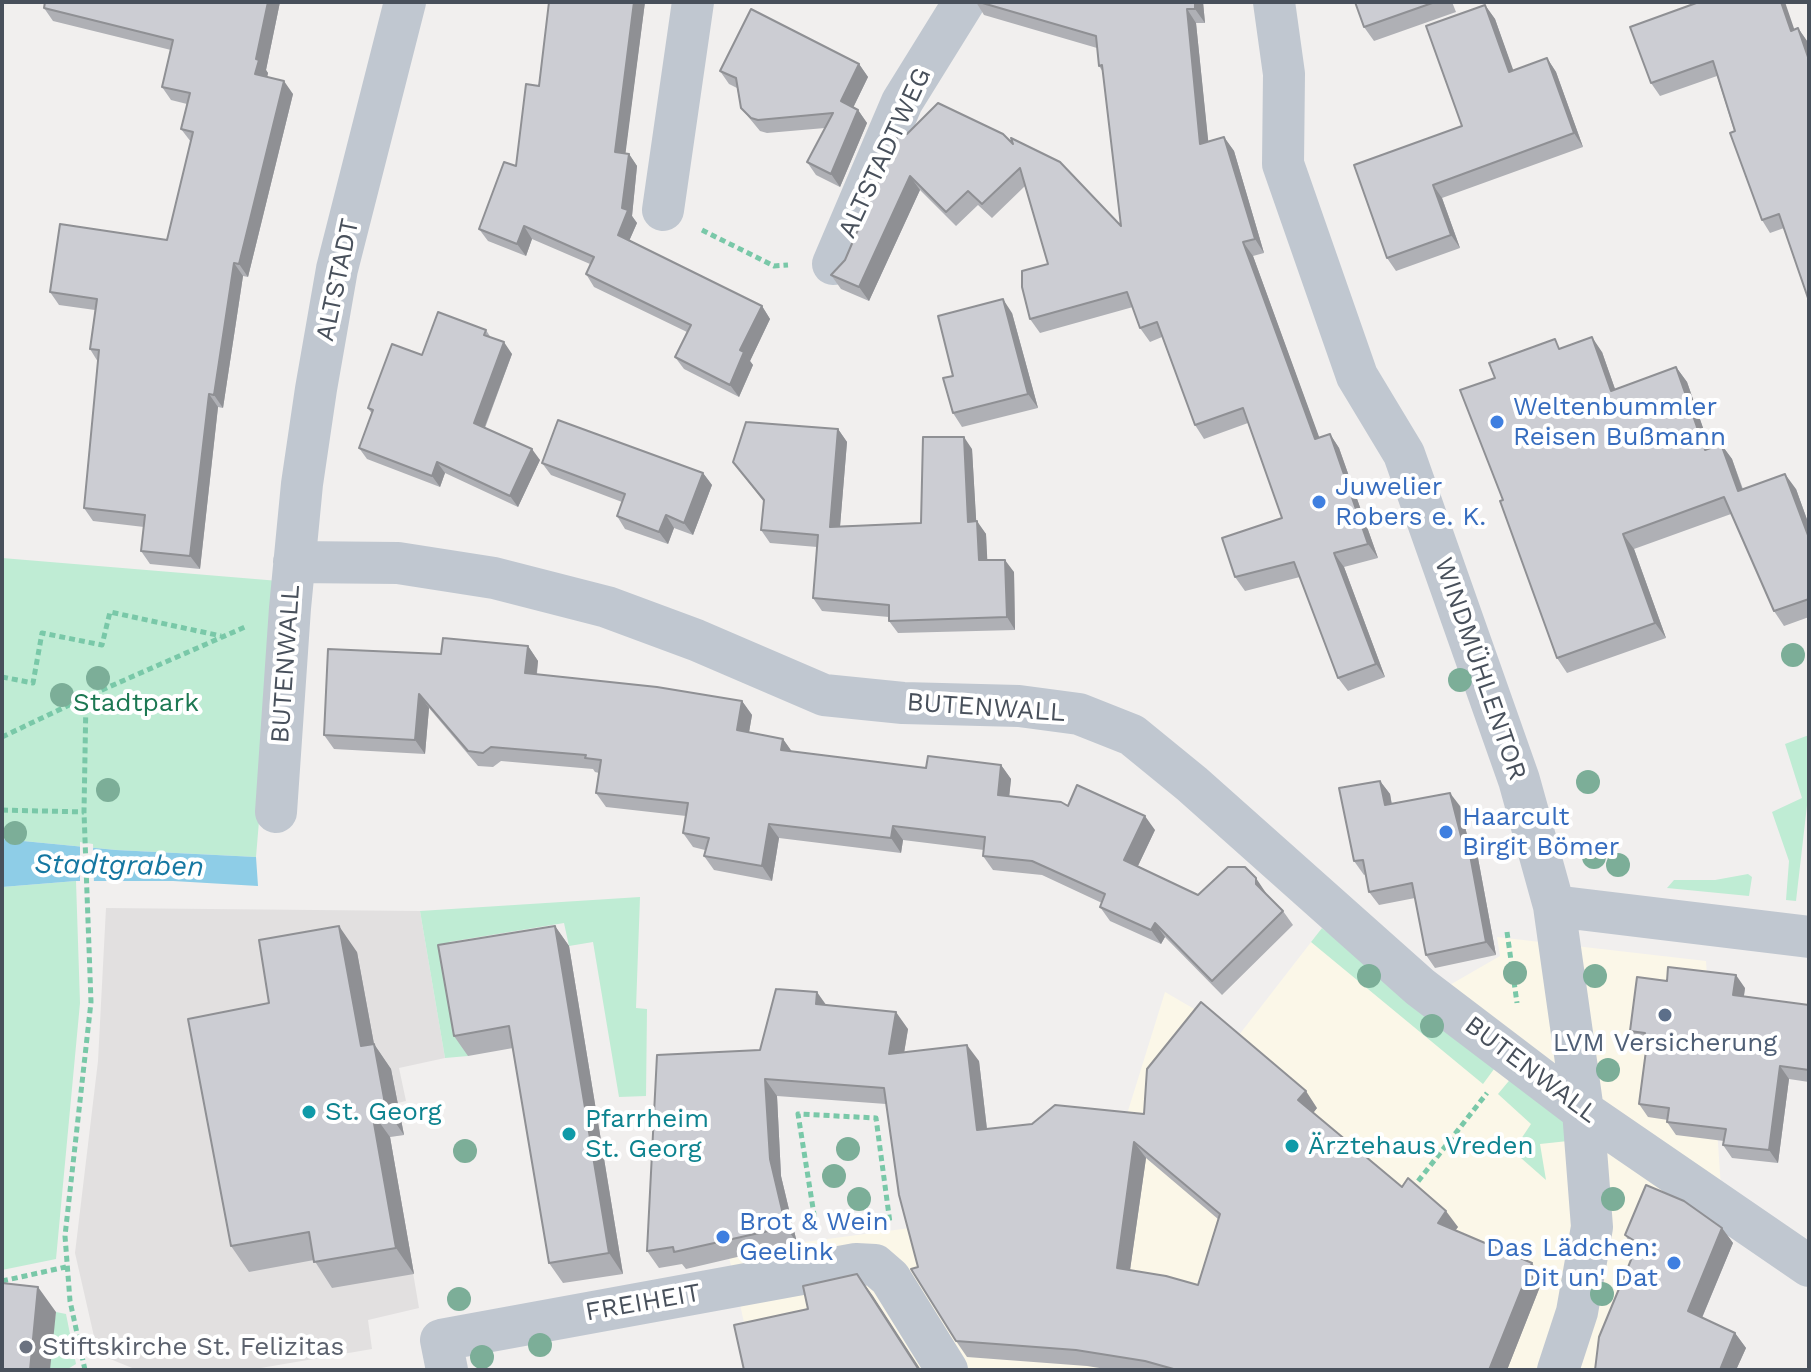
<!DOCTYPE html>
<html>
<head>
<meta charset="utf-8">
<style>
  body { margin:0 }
  #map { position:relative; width:1811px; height:1372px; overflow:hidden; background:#f1efee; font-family:"Work Sans",sans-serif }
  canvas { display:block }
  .frame { position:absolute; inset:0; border:4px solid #48505b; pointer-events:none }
</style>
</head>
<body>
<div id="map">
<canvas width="1811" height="1372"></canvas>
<div class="frame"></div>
</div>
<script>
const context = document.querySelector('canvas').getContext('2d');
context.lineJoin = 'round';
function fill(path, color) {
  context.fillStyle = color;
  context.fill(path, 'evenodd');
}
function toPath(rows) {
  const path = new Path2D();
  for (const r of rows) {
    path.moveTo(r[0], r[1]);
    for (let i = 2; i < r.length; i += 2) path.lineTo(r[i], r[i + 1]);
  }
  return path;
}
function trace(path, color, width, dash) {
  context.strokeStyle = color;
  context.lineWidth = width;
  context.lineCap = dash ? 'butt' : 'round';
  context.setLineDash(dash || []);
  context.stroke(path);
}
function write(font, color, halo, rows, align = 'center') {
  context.font = font + ' "Work Sans",sans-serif';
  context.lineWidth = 8;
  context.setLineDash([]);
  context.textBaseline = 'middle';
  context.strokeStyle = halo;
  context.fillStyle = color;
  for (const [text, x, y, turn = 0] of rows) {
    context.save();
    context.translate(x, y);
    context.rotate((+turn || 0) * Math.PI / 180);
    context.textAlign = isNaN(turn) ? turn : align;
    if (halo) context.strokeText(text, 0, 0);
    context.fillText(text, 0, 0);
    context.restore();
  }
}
fill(toPath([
  [1322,928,1415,1005,1500,956,1497,937,1706,961,1724,1234,1669,1370,755,1370,729,1257,797,1243,925,1226,1123,1127,1165,992,1239,1035]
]), '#fbf7e8');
fill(toPath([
  [106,908,420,911,445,1058,399,1068,406,1101,398,1103,404,1135,390,1137,419,1308,368,1320,372,1349,249,1370,137,1370,98,1354,75,1253,98,1061]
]), '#e2e0e0');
fill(toPath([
  [2,558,279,581,256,857,116,850,2,839],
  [1809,735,1809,788,1796,901,1786,900,1789,861,1772,812,1802,798,1785,744],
  [1748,874,1752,877,1749,896,1667,888,1674,880,1715,880],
  [76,881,80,1003,56,1259,2,1270,2,887],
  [640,897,636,1008,647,1009,646,1096,619,1097,593,942,569,946,564,923,449,942,468,1056,445,1058,420,911],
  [1322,928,1497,1065,1483,1084,1311,942],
  [1513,1076,1561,1107,1568,1141,1540,1144,1546,1180,1513,1151,1531,1124,1498,1094],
  [56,1312,66,1314,76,1364,66,1370,47,1370]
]), '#bfecd4');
fill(toPath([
  [2,839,116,850,256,857,258,886,173,881,76,881,2,887]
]), '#8ecde7');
fill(toPath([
  [80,842,93,844,94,885,80,885]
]), '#f1efee');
trace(toPath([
  [702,230,774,266,788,265],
  [2,677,33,683,42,633,102,645,110,612,221,636],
  [2,737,86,697,245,627],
  [2,810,84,812],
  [1507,932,1517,1003],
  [1412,1189,1487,1093],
  [816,1227,798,1114,876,1118,890,1223],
  [2,1281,66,1267],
  [85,1370,70,1301,65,1236,91,1002,84,812,86,697]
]), '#79c8a8', 5, [6, 4]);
trace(toPath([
  [1274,2,1284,74,1283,164,1357,376,1404,454,1519,780,1554,906,1583,1111,1592,1227,1577,1312,1558,1370],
  [663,210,693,2],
  [833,264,902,102,964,2],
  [294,562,398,563,494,578,607,607,696,640,824,695,903,703,1019,706,1079,714,1132,735,1192,784,1420,987,1583,1111,1809,1266],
  [276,812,290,608,302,484,316,389,337,269,405,2],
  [1554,906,1809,937],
  [447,1370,441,1340,856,1264,875,1265,890,1278,947,1370]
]), '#c0c7d0', 42);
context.fillStyle = '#7cae98';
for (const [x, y] of [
  [1793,655],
  [98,678],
  [1460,680],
  [62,695],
  [1588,782],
  [108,790],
  [15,833],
  [1594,857],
  [1618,865],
  [1515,973],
  [1369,976],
  [1595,976],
  [1432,1026],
  [1608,1070],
  [848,1149],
  [465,1151],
  [834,1176],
  [859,1199],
  [1613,1199],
  [1602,1294],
  [459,1299],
  [540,1345],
  [482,1357]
]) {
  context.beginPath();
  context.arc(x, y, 12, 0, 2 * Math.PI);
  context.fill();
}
fill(toPath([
  [45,2,280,2,266,70,268,73,267,77,293,94,248,277,243,276,223,408,218,407,200,569,150,564,141,551,144,527,93,521,84,508,98,362,90,349,95,310,59,305,50,292,167,240,191,142,181,129,187,104,171,100,162,87,171,50,53,21,44,8],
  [645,2,625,153,629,154,637,166,632,216,637,223,629,241,762,306,770,319,750,361,753,365,739,397,684,369,675,357,687,332,594,287,586,274,590,264,532,239,526,256,488,241,479,229,516,166],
  [976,2,1203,2,1205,23,1196,23,1208,141,1224,137,1234,151,1264,253,1253,256,1319,438,1330,434,1339,448,1378,558,1344,567,1385,677,1348,691,1338,678,1300,577,1245,591,1235,577,1282,518,1248,423,1204,439,1195,425,1162,337,1150,342,1140,328,1133,307,1040,333,1030,319,1048,264,1025,186,992,218,978,205,956,226,920,190,869,301,841,289,831,275,845,260,907,134,1013,144,1121,226,1103,72,1099,66,1097,48,984,15],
  [1355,2,1452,2,1456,12,1374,41,1364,27],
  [1485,5,1495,19,1513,71,1547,58,1556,72,1583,147,1442,198,1460,248,1396,271,1387,258,1462,126],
  [1798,28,1807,41,1784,228,1770,233,1762,220,1717,76,1660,96,1651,83],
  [859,64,868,77,853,108,858,110,867,123,840,187,816,175,807,162,825,128,767,133,760,131,741,108,737,88,729,84,720,71],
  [1012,313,1038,408,962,427,953,413,953,376],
  [486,330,491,338,512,354,485,428,540,460,518,507,445,473,440,487,367,459,359,448,372,414,368,408,422,355],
  [1561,348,1602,352,1615,389,1676,367,1687,382,1710,448,1721,444,1732,459,1743,489,1796,489,1809,525,1809,617,1784,626,1774,611,1731,514,1634,549,1666,638,1567,673,1557,658,1503,500,1495,378],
  [838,429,847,442,840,526,921,523,972,449,976,521,986,534,987,560,1014,572,1015,630,898,633,889,621,889,617,822,611,813,598,817,547,770,543,761,530,764,502,733,462],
  [542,463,703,473,712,485,693,535,674,528,668,544,625,529,617,516,622,502,551,475],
  [528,646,538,661,537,674,742,701,752,715,749,732,783,739,791,751,926,768,1001,765,1011,779,1009,796,1068,806,1155,830,1138,866,1198,895,1266,893,1266,894,1283,911,1293,925,1222,995,1165,937,1161,944,1110,921,1100,907,1102,903,1042,875,993,870,983,856,984,850,903,840,901,853,779,838,772,881,714,870,704,856,705,850,693,847,683,833,686,816,606,807,596,793,599,773,595,772,593,769,501,761,493,767,478,766,429,708,425,754,334,749,324,735,441,654],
  [1380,781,1390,794,1392,804,1460,806,1469,843,1478,858,1496,955,1435,968,1426,955,1415,898,1379,905,1369,892,1366,874,1364,875,1354,861],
  [555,926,569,946,623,1274,563,1283,549,1263,513,1048,468,1056,454,1036],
  [357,952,374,1044,391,1069,404,1135,390,1137,414,1274,332,1288,314,1260,249,1272,231,1246,269,1003],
  [1745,988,1744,996,1809,1005,1809,1082,1789,1079,1778,1163,1732,1158,1723,1145,1724,1141,1676,1135,1667,1122,1668,1120,1648,1117,1639,1104,1646,1047,1645,1045,1639,1044,1630,1031],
  [826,1005,908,1029,904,1053,979,1061,987,1129,1144,1114,1317,1108,1313,1113,1402,1187,1458,1227,1455,1230,1543,1279,1507,1370,1112,1370,1087,1366,967,1357,956,1341,918,1267,886,1104,777,1096,781,1176,797,1243,686,1269,682,1264,659,1268,647,1251,760,1050],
  [1146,1158,1218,1219,1198,1285,1130,1270],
  [1722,1228,1733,1243,1702,1318,1735,1333,1746,1348,1736,1370,1595,1370,1635,1250,1625,1235]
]), '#afb0b5');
fill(toPath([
  [268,2,280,2,266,70,268,73,265,87,255,74,256,59],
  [634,2,645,2,624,165,615,152],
  [1195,2,1203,2,1205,23,1195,9],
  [1781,2,1785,2,1799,43,1791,31],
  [1485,5,1495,19,1519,86,1509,72],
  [1187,9,1196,23,1210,158,1200,144],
  [1798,28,1807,41,1809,47,1809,60],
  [1547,58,1556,72,1583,147,1574,133],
  [859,64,868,77,850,114,841,101],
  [284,81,293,94,248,277,239,264],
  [858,110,867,123,840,187,831,174],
  [1224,137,1234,151,1264,253,1255,239],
  [629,154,637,166,632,216,637,223,626,248,618,235,622,208],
  [910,176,920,190,869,301,859,287],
  [1433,185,1442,198,1460,248,1451,235],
  [524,226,532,239,526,256,517,244],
  [1243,242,1253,256,1325,453,1315,439],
  [234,263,243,276,223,408,214,395],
  [1003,299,1012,313,1038,408,1028,394],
  [762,306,770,319,750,361,753,365,739,397,730,385,740,350],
  [1592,337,1602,352,1621,406,1611,391],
  [504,342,512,354,482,434,474,423],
  [1676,367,1687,382,1716,465,1705,450],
  [209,394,218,407,200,569,190,556],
  [838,429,847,442,839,539,830,527],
  [1330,434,1339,448,1378,558,1368,544],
  [964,437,972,449,977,534,968,522],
  [1721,444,1732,459,1748,506,1738,491],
  [532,449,540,460,518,507,510,496],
  [437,462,445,473,440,487,432,476],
  [703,473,712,485,693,535,684,523],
  [1785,474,1796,489,1809,525,1809,538],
  [666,515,674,528,668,544,659,532],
  [977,521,986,534,988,573,979,560],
  [1623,534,1634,549,1666,638,1655,623],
  [1334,553,1344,567,1385,677,1376,664],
  [1005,560,1014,572,1015,630,1007,617],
  [528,646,538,661,535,687,525,673],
  [419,694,429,708,425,754,415,740],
  [742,701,752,715,747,744,737,730],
  [783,739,793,753,781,750],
  [1001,765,1011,779,1008,809,998,795],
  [1380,781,1390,794,1394,819,1385,805],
  [1450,793,1460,806,1469,843,1478,858,1496,955,1486,942],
  [1145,816,1155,830,1134,874,1124,860],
  [769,824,779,838,772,881,762,866],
  [893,826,903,840,901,853,891,838],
  [1256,878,1266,893,1266,898,1256,884],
  [1155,923,1165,937,1161,944,1151,930],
  [339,926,357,952,374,1044,391,1069,404,1135,386,1109,361,1046],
  [555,926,569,946,623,1274,609,1253],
  [1736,975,1745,988,1742,1008,1733,995],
  [817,992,829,1009,816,1004],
  [896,1012,908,1029,901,1071,889,1054],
  [967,1045,979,1061,989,1147,977,1130],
  [1780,1066,1789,1079,1778,1163,1769,1150],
  [765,1079,777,1096,781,1176,797,1243,786,1227,770,1159],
  [1306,1091,1317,1108,1310,1117,1298,1100],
  [372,1112,390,1137,414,1274,396,1248],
  [1134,1142,1146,1158,1128,1284,1117,1268],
  [1446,1211,1458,1227,1449,1239,1438,1223],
  [1722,1228,1733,1243,1698,1327,1688,1311],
  [1532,1263,1543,1279,1507,1370,1489,1370],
  [857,1274,873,1296,921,1370,919,1370],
  [38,1287,56,1312,50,1370,30,1370],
  [1735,1333,1746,1348,1736,1370,1720,1370]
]), '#8f9094');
const building = toPath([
  [45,2,268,2,256,59,259,60,255,74,284,81,239,264,234,263,214,395,209,394,190,556,141,551,145,515,84,508,99,350,90,349,97,299,50,292,60,224,167,240,193,132,181,129,190,93,162,87,173,40,44,8,45,2],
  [549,2,634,2,615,152,629,154,622,208,628,210,618,235,762,306,740,350,744,352,730,385,675,357,691,325,586,274,594,257,524,226,517,244,479,229,504,162,516,166,526,84,539,86,549,2],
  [979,2,1195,2,1195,9,1187,9,1200,144,1224,137,1255,239,1243,242,1315,439,1330,434,1368,544,1334,553,1376,664,1338,678,1294,562,1235,577,1222,538,1282,518,1243,408,1195,425,1157,322,1140,328,1127,292,1030,319,1022,287,1022,271,1048,264,1020,168,982,204,968,191,946,212,910,176,859,287,831,275,845,260,900,131,907,134,938,103,1003,134,1013,144,1011,138,1060,162,1121,226,1102,65,1099,66,1096,36,979,2],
  [1355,2,1435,2,1364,27,1355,2],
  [1699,2,1781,2,1791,31,1798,28,1809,60,1809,301,1779,214,1762,220,1730,133,1735,131,1713,61,1651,83,1630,27,1699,2],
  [1485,5,1509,72,1547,58,1574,133,1433,185,1451,235,1387,258,1354,165,1462,126,1426,26,1485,5],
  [751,9,859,64,841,101,858,110,831,174,807,162,833,113,758,120,751,118,741,108,736,78,720,71,751,9],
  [1003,299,1028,394,953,413,943,378,953,376,938,316,1003,299],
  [438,312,486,330,484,335,504,342,474,423,532,449,510,496,437,462,432,476,359,448,373,410,368,408,392,344,422,355,438,312],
  [1592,337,1611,391,1676,367,1705,450,1721,444,1738,491,1785,474,1809,538,1809,599,1774,611,1724,497,1623,534,1655,623,1557,658,1500,501,1503,500,1460,390,1495,378,1489,363,1555,339,1559,349,1592,337],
  [558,420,703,473,684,523,666,515,659,532,617,516,625,494,542,463,558,420],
  [746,422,838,429,830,527,921,523,923,437,964,437,968,522,977,521,979,560,1005,560,1007,617,889,621,889,605,813,598,818,535,761,530,764,500,733,462,746,422],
  [443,638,528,646,525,673,657,687,742,701,737,730,783,739,781,750,926,768,928,756,1001,765,998,795,1061,802,1068,806,1077,785,1145,816,1124,860,1198,895,1228,867,1245,867,1256,878,1256,884,1283,911,1212,981,1155,923,1151,930,1100,907,1105,894,1032,861,983,856,985,837,893,826,891,838,769,824,762,866,704,856,709,838,683,833,688,803,596,793,601,760,585,758,586,755,491,747,483,753,468,751,419,694,415,740,324,735,328,649,441,654,443,638],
  [1380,781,1385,805,1450,793,1462,840,1466,839,1468,844,1486,942,1426,955,1412,883,1369,892,1363,860,1354,861,1339,788,1380,781],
  [339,926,361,1046,374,1044,386,1109,372,1112,396,1248,314,1262,309,1232,231,1246,188,1019,269,1003,259,940,339,926],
  [555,926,609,1253,549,1263,509,1026,454,1036,438,945,555,926],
  [1668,967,1736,975,1733,995,1809,1005,1809,1070,1780,1066,1769,1150,1723,1145,1726,1129,1667,1122,1669,1108,1639,1104,1647,1043,1643,1043,1645,1033,1630,1031,1637,977,1667,981,1668,967],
  [776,989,817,992,816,1004,896,1012,889,1054,967,1045,977,1130,1032,1124,1055,1105,1144,1114,1147,1069,1201,1002,1306,1091,1298,1100,1402,1187,1408,1178,1446,1211,1438,1223,1532,1263,1489,1370,1177,1370,1145,1361,1076,1350,956,1341,911,1269,918,1267,899,1195,884,1088,765,1079,770,1159,786,1227,674,1252,673,1247,647,1251,657,1055,760,1050,776,989],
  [1134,1142,1220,1214,1198,1285,1166,1276,1117,1268,1134,1142],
  [1646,1185,1684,1201,1722,1228,1688,1311,1735,1333,1720,1370,1595,1370,1599,1337,1638,1243,1625,1235,1646,1185],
  [857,1274,919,1370,744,1370,734,1325,808,1309,803,1286,857,1274],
  [2,1283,38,1287,30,1370,2,1370,2,1283]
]);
fill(building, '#cccdd3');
trace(building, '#8f9094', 2);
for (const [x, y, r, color] of [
  [1497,422,8,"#3f7fe0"],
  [1319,502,8,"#3f7fe0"],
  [1446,832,8,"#3f7fe0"],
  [1665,1015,8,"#5c6f8a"],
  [309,1112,8,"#0f9aa8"],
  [569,1134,8,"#0f9aa8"],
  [1292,1146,8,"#0f9aa8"],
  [723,1237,8,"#3f7fe0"],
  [1674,1263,8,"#3f7fe0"],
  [26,1347,8,"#6b7280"]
]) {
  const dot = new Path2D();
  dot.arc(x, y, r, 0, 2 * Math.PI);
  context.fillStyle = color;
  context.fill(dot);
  trace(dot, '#fff', 3);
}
write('26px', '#48505b', '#fff', [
  ["ALTSTADTWEG",885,153,-65],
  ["ALTSTADT",338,280,-78],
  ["BUTENWALL",286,664,-86],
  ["WINDMÜHLENTOR",1480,669,71],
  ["BUTENWALL",986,708,4],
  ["BUTENWALL",1531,1070,37],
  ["FREIHEIT",643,1303,-10]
]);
write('26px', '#366cbe', '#fff', [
  ["Weltenbummler",1513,407],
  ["Reisen Bußmann",1513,437],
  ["Juwelier",1335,487],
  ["Robers e. K.",1335,517],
  ["Haarcult",1462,817],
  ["Birgit Bömer",1462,847],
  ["Brot & Wein",739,1222],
  ["Geelink",739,1252],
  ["Das Lädchen:",1658,1248,"right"],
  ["Dit un' Dat",1658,1278,"right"]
], 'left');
write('26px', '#1c7852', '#fff', [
  ["Stadtpark",136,703]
]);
write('26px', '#4e5e75', '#fff', [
  ["LVM Versicherung",1665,1043]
]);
write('26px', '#0d838f', '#fff', [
  ["St. Georg",325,1112],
  ["Pfarrheim",585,1119],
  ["St. Georg",585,1149],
  ["Ärztehaus Vreden",1308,1146]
], 'left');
write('26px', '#5b616d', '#fff', [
  ["Stiftskirche St. Felizitas",42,1347]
], 'left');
write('italic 28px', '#1477a1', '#fff', [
  ["Stadtgraben",119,866,1]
]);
</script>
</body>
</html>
